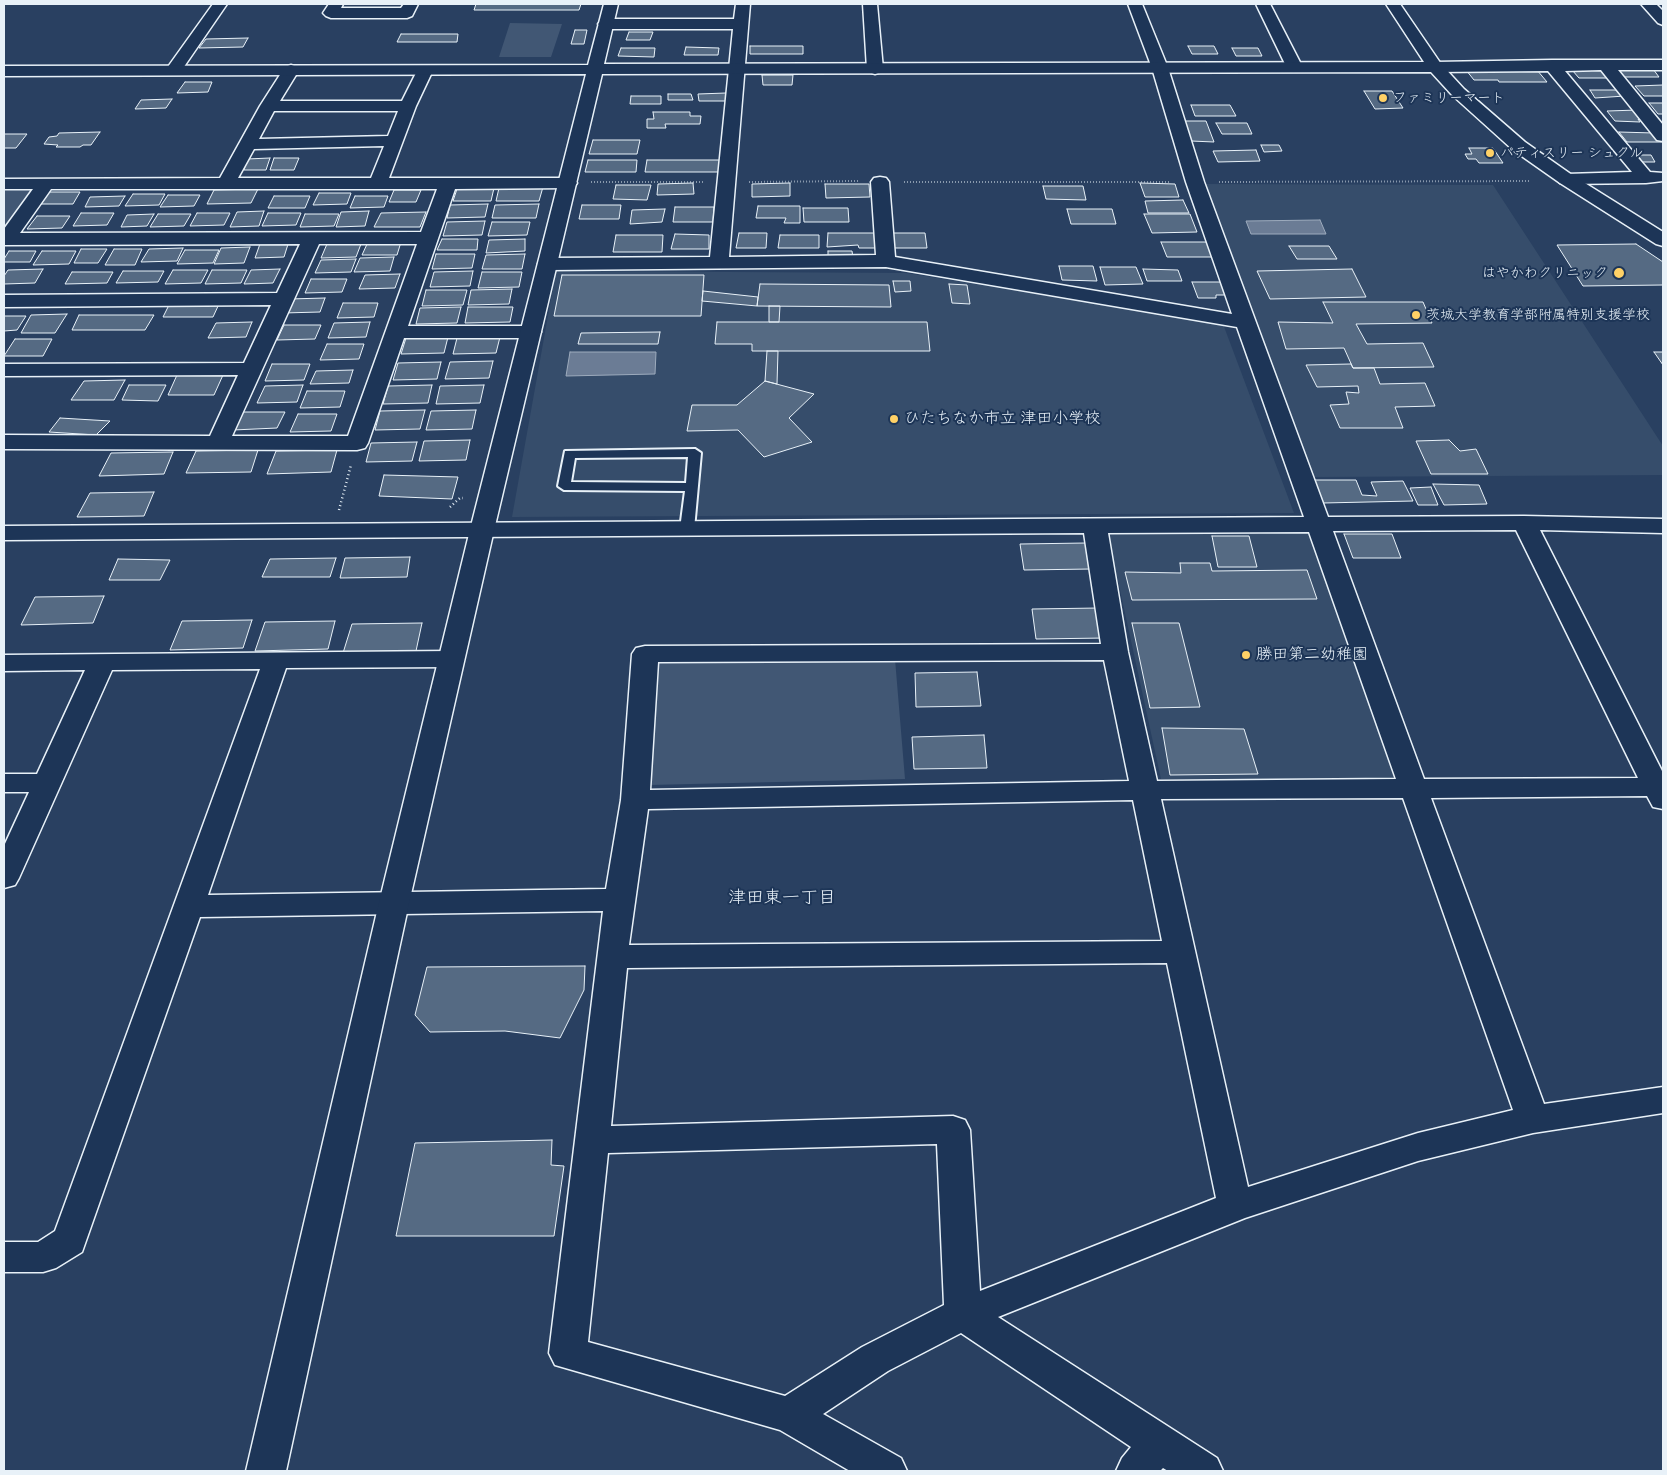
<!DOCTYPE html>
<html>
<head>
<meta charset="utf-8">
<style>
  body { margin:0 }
  #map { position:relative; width:1667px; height:1475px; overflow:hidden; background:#294061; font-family:"Balsamiq Sans",sans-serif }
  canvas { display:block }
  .frame { position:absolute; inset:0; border:5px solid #e8f1f8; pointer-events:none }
</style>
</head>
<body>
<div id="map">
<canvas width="1667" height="1475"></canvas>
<div class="frame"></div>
</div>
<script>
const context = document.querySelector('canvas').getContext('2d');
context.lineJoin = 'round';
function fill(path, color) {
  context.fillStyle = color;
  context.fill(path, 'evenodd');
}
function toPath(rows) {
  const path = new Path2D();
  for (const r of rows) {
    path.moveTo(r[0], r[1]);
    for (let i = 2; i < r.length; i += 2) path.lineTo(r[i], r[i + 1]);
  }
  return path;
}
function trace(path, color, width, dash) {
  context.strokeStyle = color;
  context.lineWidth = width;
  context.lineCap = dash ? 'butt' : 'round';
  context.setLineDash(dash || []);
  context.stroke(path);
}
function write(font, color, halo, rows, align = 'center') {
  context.font = font + ' "Balsamiq Sans","Klee One",sans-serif';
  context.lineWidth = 4;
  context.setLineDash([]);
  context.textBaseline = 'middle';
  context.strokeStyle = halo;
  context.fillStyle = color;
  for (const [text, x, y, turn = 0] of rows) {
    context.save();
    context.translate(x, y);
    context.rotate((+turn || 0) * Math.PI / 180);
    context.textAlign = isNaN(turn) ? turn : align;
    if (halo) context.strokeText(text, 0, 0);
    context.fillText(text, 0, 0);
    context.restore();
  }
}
fill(toPath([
  [1205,184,1493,185,1663,446,1663,475,1314,477],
  [556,271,906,273,1223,324,1294,513,512,517],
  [1314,529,1403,780,1161,779,1107,530]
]), '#364d6b');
fill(toPath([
  [510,23,562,24,551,57,499,57],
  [4,188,34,188,4,230],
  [895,659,905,779,649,785,655,660]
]), '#415774');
const water = toPath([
  [1320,220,1326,234,1251,234,1246,221,1320,220],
  [570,352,656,352,655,374,566,376,570,352]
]);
fill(water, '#6b7c95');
trace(water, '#9dabbd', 1);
const building = toPath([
  [476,4,581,4,579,10,474,10,476,4],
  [575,30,587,30,584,44,571,44,575,30],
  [629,32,653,32,650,40,626,40,629,32],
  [401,34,458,34,457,42,397,42,401,34],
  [248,38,243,47,199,48,206,39,248,38],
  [750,46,803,46,803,54,750,54,750,46],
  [1188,46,1214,46,1218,54,1192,54,1188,46],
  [686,47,719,48,718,55,684,55,686,47],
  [621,48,655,48,654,57,618,56,621,48],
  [1232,48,1258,48,1262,56,1236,56,1232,48],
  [1616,68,1653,69,1659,77,1623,77,1616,68],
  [1466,70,1537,70,1547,82,1499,82,1498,80,1474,80,1466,70],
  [1572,70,1603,70,1609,78,1579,78,1572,70],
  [762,75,793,75,792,85,763,85,762,75],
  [185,82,212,82,208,92,177,93,185,82],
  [1663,85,1663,96,1644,96,1635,86,1663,85],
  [1590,90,1619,90,1625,96,1595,98,1590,90],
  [1364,91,1392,91,1403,108,1375,109,1364,91],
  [726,93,727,101,699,101,698,94,726,93],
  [668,94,691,94,693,100,668,100,668,94],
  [631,96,661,96,661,104,630,104,631,96],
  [172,99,166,108,135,109,141,100,172,99],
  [1649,103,1663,103,1663,114,1658,114,1649,103],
  [1191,105,1230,105,1236,116,1195,116,1191,105],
  [1638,110,1643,119,1638,119,1640,122,1615,121,1607,111,1638,110],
  [653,112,690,112,690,116,701,116,700,124,665,124,666,128,647,128,647,119,654,119,653,112],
  [1185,121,1206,121,1214,142,1191,141,1185,121],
  [1216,123,1247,123,1252,134,1222,134,1216,123],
  [100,132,91,145,83,145,80,147,56,147,58,145,44,144,49,137,57,136,59,133,100,132],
  [1619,132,1654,133,1663,142,1627,142,1619,132],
  [4,134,27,134,16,148,4,148,4,134],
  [593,140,640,140,637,154,589,154,593,140],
  [1261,145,1279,145,1282,151,1264,152,1261,145],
  [1469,148,1493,148,1503,163,1479,163,1476,159,1468,159,1465,154,1472,154,1469,148],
  [1256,150,1260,161,1218,162,1213,151,1256,150],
  [1638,155,1651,155,1655,162,1642,162,1638,155],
  [270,158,266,170,244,170,247,159,270,158],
  [274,158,299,158,294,170,270,170,274,158],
  [588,160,637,160,636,172,585,172,588,160],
  [647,160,720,160,719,172,645,172,647,160],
  [693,183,694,194,657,195,658,184,693,183],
  [790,183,790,196,752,197,752,184,790,183],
  [1140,183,1175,184,1179,197,1145,197,1140,183],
  [825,184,869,184,870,197,826,198,825,184],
  [616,185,651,185,647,200,613,199,616,185],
  [1043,186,1083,186,1086,200,1046,199,1043,186],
  [543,187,539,201,496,201,499,188,543,187],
  [494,188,491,201,453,201,457,189,494,188],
  [258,189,251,203,207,204,214,190,258,189],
  [394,190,421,190,416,202,389,202,394,190],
  [48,192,80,192,73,204,39,204,48,192],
  [319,193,351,193,347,204,313,205,319,193],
  [133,194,165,194,159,205,125,206,133,194],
  [168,195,200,195,194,206,160,207,168,195],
  [125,196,119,206,85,207,90,197,125,196],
  [274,196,310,196,305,208,268,208,274,196],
  [355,196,388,196,384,207,350,208,355,196],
  [1183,200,1189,213,1148,213,1145,201,1183,200],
  [488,204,485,217,447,218,450,205,488,204],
  [539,204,536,218,492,218,495,205,539,204],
  [582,205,621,205,619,219,579,219,582,205],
  [758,206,800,206,800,223,784,223,786,218,756,218,758,206],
  [675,207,714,207,713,222,673,222,675,207],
  [803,208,848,208,849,222,804,222,803,208],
  [665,209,662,222,630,224,632,210,665,209],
  [1067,209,1112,209,1116,224,1071,224,1067,209],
  [264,211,259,226,230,227,237,212,264,211],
  [369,211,365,226,336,227,341,212,369,211],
  [426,212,420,227,374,227,381,213,426,212],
  [81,213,114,213,107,225,73,226,81,213],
  [197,213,230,213,224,225,190,226,197,213],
  [268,213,301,213,296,225,262,226,268,213],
  [154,214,147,226,121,227,127,215,154,214],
  [158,214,191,214,184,226,150,227,158,214],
  [305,214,339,214,334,226,300,227,305,214],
  [1144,214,1190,214,1197,232,1152,233,1144,214],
  [37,216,70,216,62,228,27,229,37,216],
  [485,221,482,235,443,236,447,222,485,221],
  [492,222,530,222,527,235,488,236,492,222],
  [739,233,767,233,766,248,736,248,739,233],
  [828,233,874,233,875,248,859,248,858,245,827,247,828,233],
  [891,233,925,233,927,248,891,248,891,233],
  [675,234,709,235,709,249,671,249,675,234],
  [616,235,663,235,662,252,613,252,616,235],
  [780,235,819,235,819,248,778,248,780,235],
  [442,239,478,239,477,250,437,250,442,239],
  [525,239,525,251,486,253,489,240,525,239],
  [261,241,289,241,284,257,255,258,261,241],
  [368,242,401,242,397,255,362,255,368,242],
  [1161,242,1208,242,1213,257,1167,257,1161,242],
  [327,244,361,244,356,257,321,258,327,244],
  [1636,244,1663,262,1663,285,1583,286,1557,245,1636,244],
  [1289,246,1329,246,1337,259,1297,259,1289,246],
  [250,247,244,263,214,264,221,248,250,247],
  [183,248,177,261,141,262,149,249,183,248],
  [81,249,107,249,98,263,74,263,81,249],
  [114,249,142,249,135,265,105,265,114,249],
  [185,250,219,250,213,263,177,264,185,250],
  [9,251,36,251,30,262,4,262,4,259,9,251],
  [42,251,76,251,69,264,33,265,42,251],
  [828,251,852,251,853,258,828,258,828,251],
  [436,254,475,254,472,268,432,269,436,254],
  [525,254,522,269,482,269,486,255,525,254],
  [394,257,390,271,354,272,360,258,394,257],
  [356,259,351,272,315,273,321,260,356,259],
  [1059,266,1093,266,1097,281,1062,280,1059,266],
  [1100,267,1136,267,1143,284,1105,285,1100,267],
  [43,269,35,283,4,284,4,276,8,270,43,269],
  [280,269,273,283,244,284,251,270,280,269],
  [1143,269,1178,270,1182,281,1147,281,1143,269],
  [1352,269,1366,297,1270,299,1257,271,1352,269],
  [173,270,208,270,201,283,165,284,173,270],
  [212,270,247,270,241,283,205,284,212,270],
  [123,271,164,271,158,282,116,283,123,271],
  [473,271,470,286,430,287,434,272,473,271],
  [72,272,113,272,107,283,65,284,72,272],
  [482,272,522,272,519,287,478,288,482,272],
  [400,274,395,288,359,289,365,275,400,274],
  [562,275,704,275,701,316,554,316,562,275],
  [311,279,347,279,342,292,305,293,311,279],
  [893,281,910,281,911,291,895,292,893,281],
  [1192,282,1227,282,1231,295,1216,295,1216,298,1198,298,1192,282],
  [760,284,889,285,891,307,757,306,760,284],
  [949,284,967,285,970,304,952,303,949,284],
  [512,289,509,304,468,305,471,290,512,289],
  [426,290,467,290,463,305,422,306,426,290],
  [703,291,758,297,757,306,702,301,703,291],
  [325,298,320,312,283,313,289,299,325,298],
  [1323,302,1423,302,1432,323,1356,324,1367,344,1423,343,1434,367,1353,368,1344,348,1286,349,1278,322,1333,323,1323,302],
  [343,303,378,303,374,317,337,318,343,303],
  [219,304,213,317,163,317,169,305,219,304],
  [769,306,780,306,779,322,769,322,769,306],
  [461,307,457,323,416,324,420,308,461,307],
  [468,307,513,307,510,322,465,323,468,307],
  [67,314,55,333,21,333,31,315,67,314],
  [79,315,154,315,145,330,72,330,79,315],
  [4,316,26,316,17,330,4,331,4,316],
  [252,322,246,337,208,338,216,323,252,322],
  [370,322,366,337,328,338,334,323,370,322],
  [717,322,927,322,930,351,752,351,752,344,715,344,717,322],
  [284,325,321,325,315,339,277,340,284,325],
  [660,332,658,344,578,344,581,333,660,332],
  [448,337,444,353,401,354,406,338,448,337],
  [500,337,496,353,453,354,457,338,500,337],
  [15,339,52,339,43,356,4,356,15,339],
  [327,344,364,344,359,359,320,360,327,344],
  [767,351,778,351,777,384,765,381,767,351],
  [1654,352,1663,352,1663,365,1654,352],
  [493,361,489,378,445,379,450,362,493,361],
  [441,362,437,379,393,380,398,363,441,362],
  [272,364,310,364,304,380,265,381,272,364],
  [1351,364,1353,368,1374,368,1380,384,1425,383,1435,406,1395,407,1403,428,1340,428,1330,405,1349,404,1346,392,1359,393,1358,386,1317,387,1306,365,1351,364],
  [353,370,349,383,310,384,316,371,353,370],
  [177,375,223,375,214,395,168,395,177,375],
  [125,380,114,400,71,400,84,381,125,380],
  [765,381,814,394,789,418,812,442,764,457,738,430,687,431,692,405,737,405,765,381],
  [129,385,166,385,158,401,122,400,129,385],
  [303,385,297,402,257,403,265,386,303,385],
  [432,385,428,403,383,404,388,386,432,385],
  [484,385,480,403,436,404,440,386,484,385],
  [307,391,345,391,340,407,300,408,307,391],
  [425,410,420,429,375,430,380,411,425,410],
  [476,410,472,429,426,430,431,411,476,410],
  [240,412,285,412,277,428,233,430,240,412],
  [298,414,337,414,331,431,290,432,298,414],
  [60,418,110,421,96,435,49,432,60,418],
  [470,440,466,460,419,461,424,441,470,440],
  [1449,440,1460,451,1476,449,1488,474,1431,474,1416,441,1449,440],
  [417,442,412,461,366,462,371,443,417,442],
  [258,450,251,472,186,473,196,451,258,450],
  [337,450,331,472,267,474,276,451,337,450],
  [173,452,164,474,99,476,111,453,173,452],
  [384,475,458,477,452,499,379,496,384,475],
  [1314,480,1356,480,1362,495,1377,496,1371,482,1403,481,1413,501,1323,503,1314,480],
  [1433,484,1479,485,1487,504,1444,505,1433,484],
  [1431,487,1438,505,1418,505,1410,488,1431,487],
  [154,492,144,516,77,517,90,493,154,492],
  [1344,534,1392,534,1401,558,1353,558,1344,534],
  [1212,536,1249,536,1257,567,1218,567,1212,536],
  [1086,543,1091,569,1024,570,1020,544,1086,543],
  [410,557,407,577,340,578,345,558,410,557],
  [336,558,330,577,262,577,270,559,336,558],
  [118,559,170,560,160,580,109,580,118,559],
  [1180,563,1210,563,1212,571,1307,570,1317,599,1132,600,1125,572,1181,573,1180,563],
  [104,596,93,623,21,625,35,597,104,596],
  [1099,608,1105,638,1036,639,1032,609,1099,608],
  [252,620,243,648,170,650,182,621,252,620],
  [335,621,328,649,255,651,265,622,335,621],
  [422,623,416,651,343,653,352,624,422,623],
  [1132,623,1179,623,1200,707,1150,708,1132,623],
  [977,672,981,706,916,707,915,673,977,672],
  [1162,728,1244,729,1258,774,1170,775,1162,728],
  [984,735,987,768,914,769,912,737,984,735],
  [585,966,584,990,560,1038,505,1031,430,1032,415,1015,427,967,585,966],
  [552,1140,551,1165,564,1166,554,1236,396,1236,415,1143,552,1140]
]);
fill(building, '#556a83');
trace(building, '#e8f1f8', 1);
const service = toPath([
  [695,449,701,453,694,529,692,532,682,532,680,529,685,491,564,490,558,486,565,451,695,449],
  [688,457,686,483,571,482,575,458,688,457]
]);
const minor = toPath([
  [213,4,227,4,179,74,167,74,165,71,213,4],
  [329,4,343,4,341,8,401,8,404,4,418,4,412,16,407,18,331,18,326,16,323,13,329,4],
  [736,4,750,4,729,257,876,255,871,182,874,178,880,177,886,178,889,182,895,257,1232,314,1186,182,1152,68,1128,4,1142,4,1168,68,1204,182,1328,517,1524,516,1663,519,1663,533,1540,530,1663,773,1663,809,1653,807,1647,796,1431,798,1544,1104,1663,1087,1663,1113,1533,1133,1418,1161,1245,1218,998,1317,1217,1458,1223,1471,1168,1471,1163,1468,1160,1471,1116,1471,1122,1458,1131,1447,961,1333,888,1371,823,1414,901,1458,907,1471,850,1471,780,1430,555,1365,549,1353,603,911,200,917,82,1252,56,1268,43,1272,4,1272,4,1242,38,1242,55,1231,260,669,112,670,19,878,15,885,4,888,4,846,29,792,4,792,4,774,37,774,85,670,4,671,4,655,451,651,460,653,464,659,460,665,451,667,286,668,208,895,606,889,621,800,632,654,636,648,645,646,1101,644,1084,533,4,540,4,526,1304,517,1237,327,886,267,548,270,541,268,538,264,541,260,548,258,710,257,733,29,606,29,601,27,598,24,601,21,606,19,734,19,736,4],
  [1516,530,1638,778,1424,779,1333,531,1516,530],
  [1309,532,1396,779,1157,781,1128,652,1108,533,1309,532],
  [1104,660,1129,781,650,790,658,662,1104,660],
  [1403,798,1513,1110,1418,1133,1248,1187,1161,799,1403,798],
  [1133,800,1162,941,629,945,648,809,1133,800],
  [1167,963,1216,1198,980,1291,970,1130,965,1120,953,1116,611,1126,627,968,1167,963],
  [937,1144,944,1305,862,1347,785,1396,588,1342,608,1153,937,1144],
  [863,4,877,4,883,69,881,72,875,74,869,72,867,69,863,4],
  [1256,4,1270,4,1303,68,1301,71,1289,71,1287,68,1256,4],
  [1641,4,1656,4,1663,11,1663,25,1658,23,1641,4],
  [1552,60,1663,60,1663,70,1618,70,1663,125,1663,141,1657,140,1601,70,1565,71,1650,172,1663,173,1663,181,1646,183,1566,184,1560,183,1557,179,1560,175,1566,174,1632,172,1548,71,1435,72,1429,70,1427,67,1429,64,1435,62,1552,60],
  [291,65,297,67,299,70,280,101,402,101,419,67,431,67,433,70,416,106,389,178,568,178,574,179,577,183,574,187,568,188,455,189,408,326,531,326,538,328,541,332,538,336,531,338,404,338,368,443,365,448,357,450,4,449,4,435,210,436,238,375,4,376,4,364,244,363,271,305,4,307,4,295,277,293,300,244,4,245,4,229,33,189,4,189,4,179,220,178,260,106,285,67,291,65],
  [274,111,398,111,388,136,259,139,274,111],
  [384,146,371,178,238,178,254,149,384,146],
  [51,189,437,189,421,232,20,233,51,189],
  [319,244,417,244,348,436,232,436,319,244]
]);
const tertiary = toPath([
  [604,4,618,4,604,64,1424,62,1386,4,1400,4,1441,64,1464,89,1525,142,1572,175,1663,232,1663,246,1656,244,1560,183,1513,150,1452,95,1431,72,602,74,494,530,409,903,286,1471,246,1471,379,903,470,530,586,74,4,76,4,66,588,65,604,4]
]);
trace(service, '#e8f1f8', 4);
trace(minor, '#e8f1f8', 3);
trace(tertiary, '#e8f1f8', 3);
trace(toPath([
  [591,182,703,182],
  [749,182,858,181],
  [904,182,1170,182],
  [1219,182,1530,181]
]), '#e8f1f8', 2, [0.5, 2.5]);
trace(toPath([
  [450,507,460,498,463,498],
  [339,510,351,465]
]), '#e8f1f8', 2.5, [1, 3]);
fill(service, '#1d3557');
fill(minor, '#1d3557');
fill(tertiary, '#1d3557');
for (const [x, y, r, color] of [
  [1383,98,5,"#ffd166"],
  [1490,153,5,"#ffd166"],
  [1619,273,6,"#ffd166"],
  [1416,315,5,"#ffd166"],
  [894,419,5,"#ffd166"],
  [1246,655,5,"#ffd166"]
]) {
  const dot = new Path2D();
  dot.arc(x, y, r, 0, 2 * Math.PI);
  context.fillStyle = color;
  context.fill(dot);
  trace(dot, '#1d3557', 2);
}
write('14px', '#e8f1f8', '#1d3557', [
  ["ファミリーマート",1393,98],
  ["パティスリー シュクル",1500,153],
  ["はやかわクリニック",1608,273,"right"],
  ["茨城大学教育学部附属特別支援学校",1426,315]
], 'left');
write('16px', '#e8f1f8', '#1d3557', [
  ["ひたちなか市立 津田小学校",904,419],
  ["勝田第二幼稚園",1256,655]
], 'left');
write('18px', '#e8f1f8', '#1d3557', [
  ["津田東一丁目",782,898]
]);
</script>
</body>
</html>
